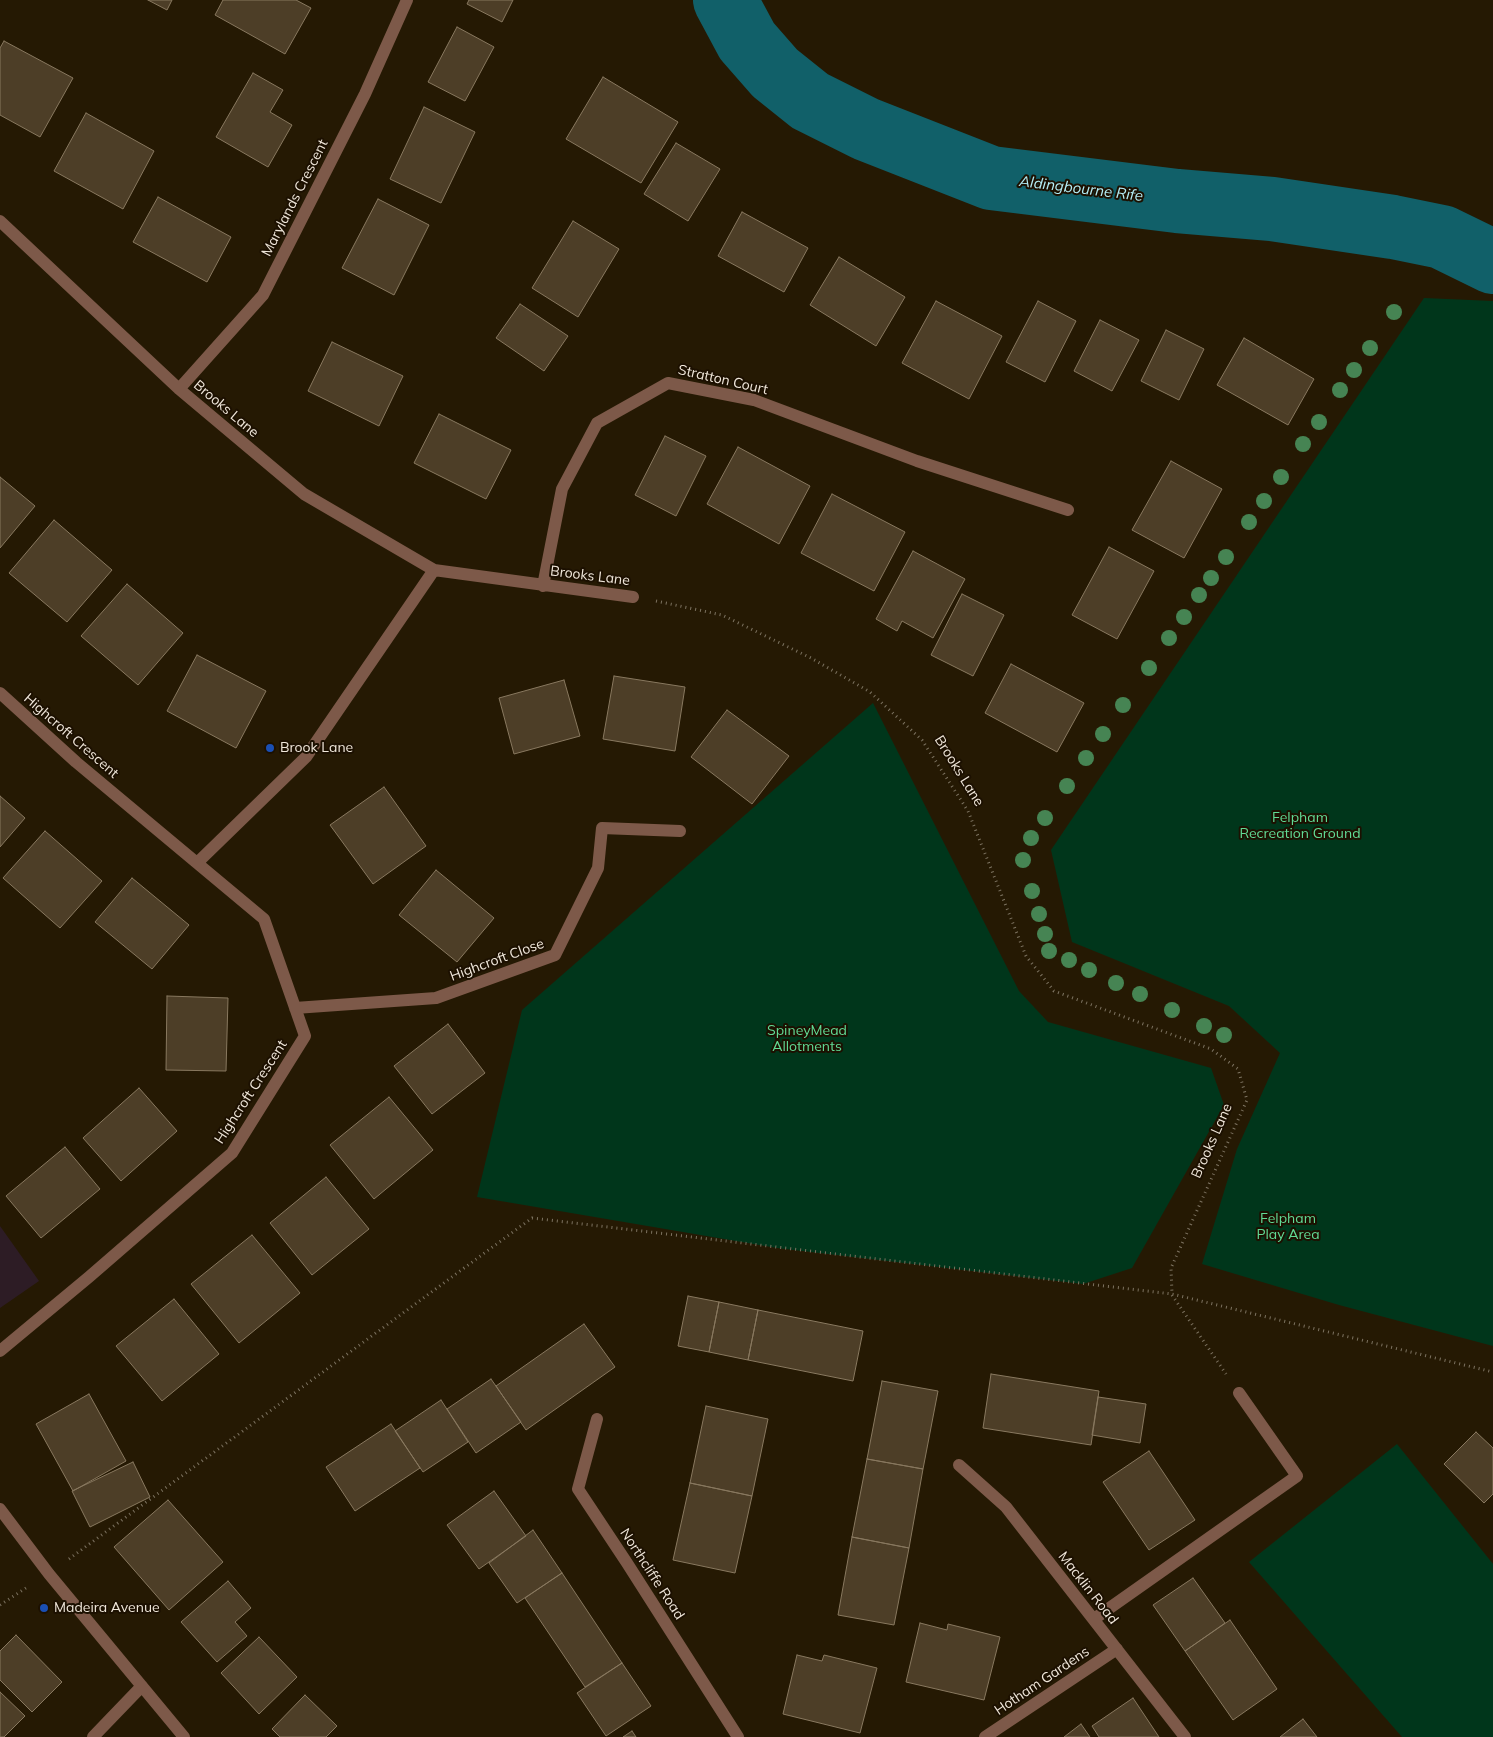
<!DOCTYPE html>
<html>
<head>
<meta charset="utf-8">
<style>
  body { margin:0 }
  canvas { display:block; background:#251903 }
</style>
</head>
<body>
<canvas width="1493" height="1737"></canvas>
<script>
const context = document.querySelector('canvas').getContext('2d');
context.lineJoin = 'round';
function fill(path, color) {
  context.fillStyle = color;
  context.fill(path, 'evenodd');
}
function toPath(rows) {
  const path = new Path2D();
  for (const r of rows) {
    path.moveTo(r[0], r[1]);
    for (let i = 2; i < r.length; i += 2) path.lineTo(r[i], r[i + 1]);
  }
  return path;
}
function trace(path, color, width, dash) {
  context.strokeStyle = color;
  context.lineWidth = width;
  context.lineCap = dash ? 'butt' : 'round';
  context.setLineDash(dash || []);
  context.stroke(path);
}
function write(font, color, halo, rows, align = 'center') {
  context.font = font + ' Mulish,sans-serif';
  context.lineWidth = 4;
  context.setLineDash([]);
  context.textBaseline = 'middle';
  context.strokeStyle = halo;
  context.fillStyle = color;
  for (const [text, x, y, turn = 0] of rows) {
    context.save();
    context.translate(x, y);
    context.rotate((+turn || 0) * Math.PI / 180);
    context.textAlign = isNaN(turn) ? turn : align;
    if (halo) context.strokeText(text, 0, 0);
    context.fillText(text, 0, 0);
    context.restore();
  }
}
fill(toPath([
  [0,1226,39,1281,0,1308]
]), '#2d1c25');
fill(toPath([
  [1424,298,1493,301,1493,1346,1339,1305,1202,1264,1237,1149,1280,1053,1229,1006,1072,942,1051,850],
  [873,703,1019,991,1048,1022,1211,1068,1224,1105,1132,1268,1083,1284,777,1248,477,1197,522,1010],
  [1397,1444,1493,1564,1493,1737,1402,1737,1249,1562]
]), '#00361b');
trace(toPath([
  [725,0,747,41,775,73,810,101,866,129,991,178,1177,201,1272,209,1393,227,1442,237,1493,262]
]), '#116069', 64);
const building = toPath([
  [148,0,172,0,167,10,148,0],
  [223,0,296,0,311,8,285,54,215,15,223,0],
  [469,0,513,0,502,22,467,4,469,0],
  [457,27,494,47,465,101,428,82,457,27],
  [4,41,73,78,40,137,0,115,0,48,4,41],
  [253,73,283,90,270,112,292,125,268,167,216,137,253,73],
  [603,77,678,122,641,183,566,139,603,77],
  [424,107,475,132,441,203,390,179,424,107],
  [86,113,154,151,123,209,54,171,86,113],
  [676,143,720,169,688,221,644,194,676,143],
  [158,197,231,237,207,282,133,242,158,197],
  [378,199,429,225,394,295,342,268,378,199],
  [742,212,808,248,784,292,718,256,742,212],
  [573,221,619,249,578,317,532,288,573,221],
  [839,257,905,297,876,346,810,305,839,257],
  [936,301,1002,336,969,399,902,363,936,301],
  [1038,301,1076,321,1045,382,1006,362,1038,301],
  [520,304,568,336,544,371,496,338,520,304],
  [1100,320,1139,340,1112,391,1074,371,1100,320],
  [1166,330,1204,349,1179,400,1141,381,1166,330],
  [1244,338,1314,379,1288,425,1217,385,1244,338],
  [332,342,403,376,379,426,308,391,332,342],
  [439,414,511,450,486,499,414,463,439,414],
  [665,436,706,456,676,516,635,495,665,436],
  [738,447,810,486,779,544,707,504,738,447],
  [1171,461,1222,489,1184,558,1132,530,1171,461],
  [0,477,35,506,0,548,0,477],
  [832,494,905,532,874,591,801,553,832,494],
  [54,520,112,570,67,622,9,573,54,520],
  [1109,547,1154,571,1117,639,1072,615,1109,547],
  [913,551,965,579,933,638,902,621,897,631,876,619,913,551],
  [127,584,183,633,138,685,81,636,127,584],
  [962,594,1004,615,973,676,931,655,962,594],
  [197,655,266,691,236,748,167,711,197,655],
  [1011,664,1084,703,1057,752,985,713,1011,664],
  [614,676,685,687,675,751,603,739,614,676],
  [564,680,580,736,514,754,499,698,564,680],
  [727,710,789,756,752,804,691,757,727,710],
  [384,787,426,846,373,884,330,825,384,787],
  [0,796,25,818,0,847,0,796],
  [45,831,102,881,60,928,3,878,45,831],
  [436,870,494,918,457,962,399,915,436,870],
  [132,878,189,925,152,969,95,922,132,878],
  [167,996,228,998,226,1071,166,1070,167,996],
  [448,1024,485,1073,432,1114,394,1066,448,1024],
  [139,1088,177,1131,121,1181,83,1138,139,1088],
  [389,1097,433,1150,374,1199,330,1145,389,1097],
  [65,1147,100,1189,41,1238,6,1196,65,1147],
  [326,1177,369,1229,312,1275,270,1223,326,1177],
  [252,1235,300,1293,239,1343,191,1284,252,1235],
  [688,1296,719,1302,709,1352,678,1346,688,1296],
  [174,1299,219,1354,162,1401,116,1346,174,1299],
  [719,1302,758,1310,748,1360,709,1352,719,1302],
  [758,1310,863,1331,853,1381,748,1360,758,1310],
  [584,1324,615,1367,526,1430,496,1386,584,1324],
  [991,1374,1099,1391,1091,1445,983,1428,991,1374],
  [491,1379,521,1422,476,1453,447,1409,491,1379],
  [882,1381,938,1391,923,1469,867,1459,882,1381],
  [89,1394,126,1461,73,1491,36,1424,89,1394],
  [1098,1397,1146,1404,1140,1443,1092,1435,1098,1397],
  [441,1400,468,1442,423,1472,395,1431,441,1400],
  [706,1406,768,1419,752,1496,690,1483,706,1406],
  [391,1424,420,1468,355,1511,326,1467,391,1424],
  [1476,1432,1493,1448,1493,1494,1484,1503,1444,1464,1476,1432],
  [1149,1451,1195,1520,1149,1550,1103,1482,1149,1451],
  [867,1459,923,1469,909,1548,852,1537,867,1459],
  [133,1462,150,1497,90,1527,72,1491,133,1462],
  [690,1483,752,1496,735,1573,673,1560,690,1483],
  [494,1491,526,1536,479,1569,447,1525,494,1491],
  [168,1500,223,1562,169,1610,114,1547,168,1500],
  [533,1530,562,1573,517,1603,489,1563,533,1530],
  [852,1537,909,1548,894,1625,838,1615,852,1537],
  [562,1573,622,1663,585,1687,525,1598,562,1573],
  [1193,1578,1225,1623,1185,1651,1153,1605,1193,1578],
  [228,1581,251,1608,235,1622,247,1636,217,1662,181,1622,228,1581],
  [1230,1620,1277,1689,1233,1720,1185,1651,1230,1620],
  [920,1623,947,1630,948,1624,1000,1637,984,1700,906,1682,920,1623],
  [16,1635,62,1682,32,1712,0,1680,0,1651,16,1635],
  [259,1637,297,1677,259,1714,221,1673,259,1637],
  [797,1655,822,1661,824,1655,877,1668,860,1733,783,1714,797,1655],
  [622,1663,651,1706,606,1736,577,1693,622,1663],
  [0,1692,25,1716,4,1737,0,1737,0,1692],
  [305,1695,337,1726,326,1737,280,1737,272,1729,305,1695],
  [1133,1698,1159,1737,1099,1737,1092,1726,1133,1698],
  [1303,1719,1317,1737,1280,1737,1303,1719],
  [1081,1724,1090,1737,1064,1737,1081,1724],
  [632,1731,636,1737,623,1737,632,1731]
]);
fill(building, '#4d3e27');
trace(building, '#88785f', 1);
trace(toPath([
  [656,601,722,615,811,658,870,692,922,740,968,811,1026,956,1054,991,1211,1049,1238,1069,1247,1100,1171,1268,1172,1294],
  [1172,1295,1226,1374],
  [69,1559,532,1218,1172,1294,1493,1372],
  [0,1605,29,1586]
]), '#7d7361', 3, [1, 4]);
trace(toPath([
  [0,221,179,389,304,494,434,570,633,597],
  [179,389,263,295,365,94,407,0],
  [543,586,562,489,597,423,668,383,754,400,917,461,1068,510],
  [0,693,76,762,264,919,305,1036,232,1153,89,1277,0,1351],
  [197,863,306,757,434,570],
  [295,1008,436,998,555,955,598,868,602,828,680,831],
  [597,1419,578,1489,627,1563,738,1737],
  [959,1465,1006,1507,1185,1737],
  [0,1509,49,1574,184,1737],
  [1094,1619,1297,1476,1239,1393],
  [93,1737,142,1686],
  [985,1737,1117,1649]
]), '#7d5949', 12);
context.fillStyle = '#468453';
for (const [x, y] of [
  [1394,312],
  [1370,348],
  [1354,370],
  [1340,390],
  [1319,422],
  [1303,444],
  [1281,477],
  [1264,501],
  [1249,522],
  [1226,557],
  [1211,578],
  [1199,595],
  [1184,617],
  [1169,638],
  [1149,668],
  [1123,705],
  [1103,734],
  [1086,758],
  [1067,786],
  [1045,818],
  [1031,838],
  [1023,860],
  [1032,891],
  [1039,914],
  [1045,934],
  [1049,951],
  [1069,960],
  [1089,970],
  [1116,983],
  [1140,994],
  [1172,1010],
  [1204,1026],
  [1224,1035]
]) {
  context.beginPath();
  context.arc(x, y, 8, 0, 2 * Math.PI);
  context.fill();
}
for (const [x, y, r, color] of [
  [270,748,5,"#1a4fb4"],
  [44,1608,5,"#1a4fb4"]
]) {
  const dot = new Path2D();
  dot.arc(x, y, r, 0, 2 * Math.PI);
  context.fillStyle = color;
  context.fill(dot);
  trace(dot, '#1c1000', 2);
}
write('14px', '#f0e7da', '#1c1000', [
  ["Marylands Crescent",295,198,-63],
  ["Stratton Court",723,380,13],
  ["Brooks Lane",226,409,40],
  ["Brooks Lane",590,576,7],
  ["Highcroft Crescent",71,736,41],
  ["Brooks Lane",959,771,58],
  ["Highcroft Close",497,960,-20],
  ["Highcroft Crescent",251,1092,-57],
  ["Brooks Lane",1212,1141,-66],
  ["Northcliffe Road",652,1574,57],
  ["Macklin Road",1088,1588,52],
  ["Hotham Gardens",1042,1681,-34]
]);
write('14px', '#f0e7da', '#1c1000', [
  ["Brook Lane",280,748],
  ["Madeira Avenue",54,1608]
], 'left');
write('14px', '#61db95', '#1c1000', [
  ["Felpham",1300,818],
  ["Recreation Ground",1300,834],
  ["SpineyMead",807,1031],
  ["Allotments",807,1047],
  ["Felpham",1288,1219],
  ["Play Area",1288,1235]
]);
write('italic 15px', '#b4eef6', '#1c1000', [
  ["Aldingbourne Rife",1081,189,7]
]);
</script>
</body>
</html>
